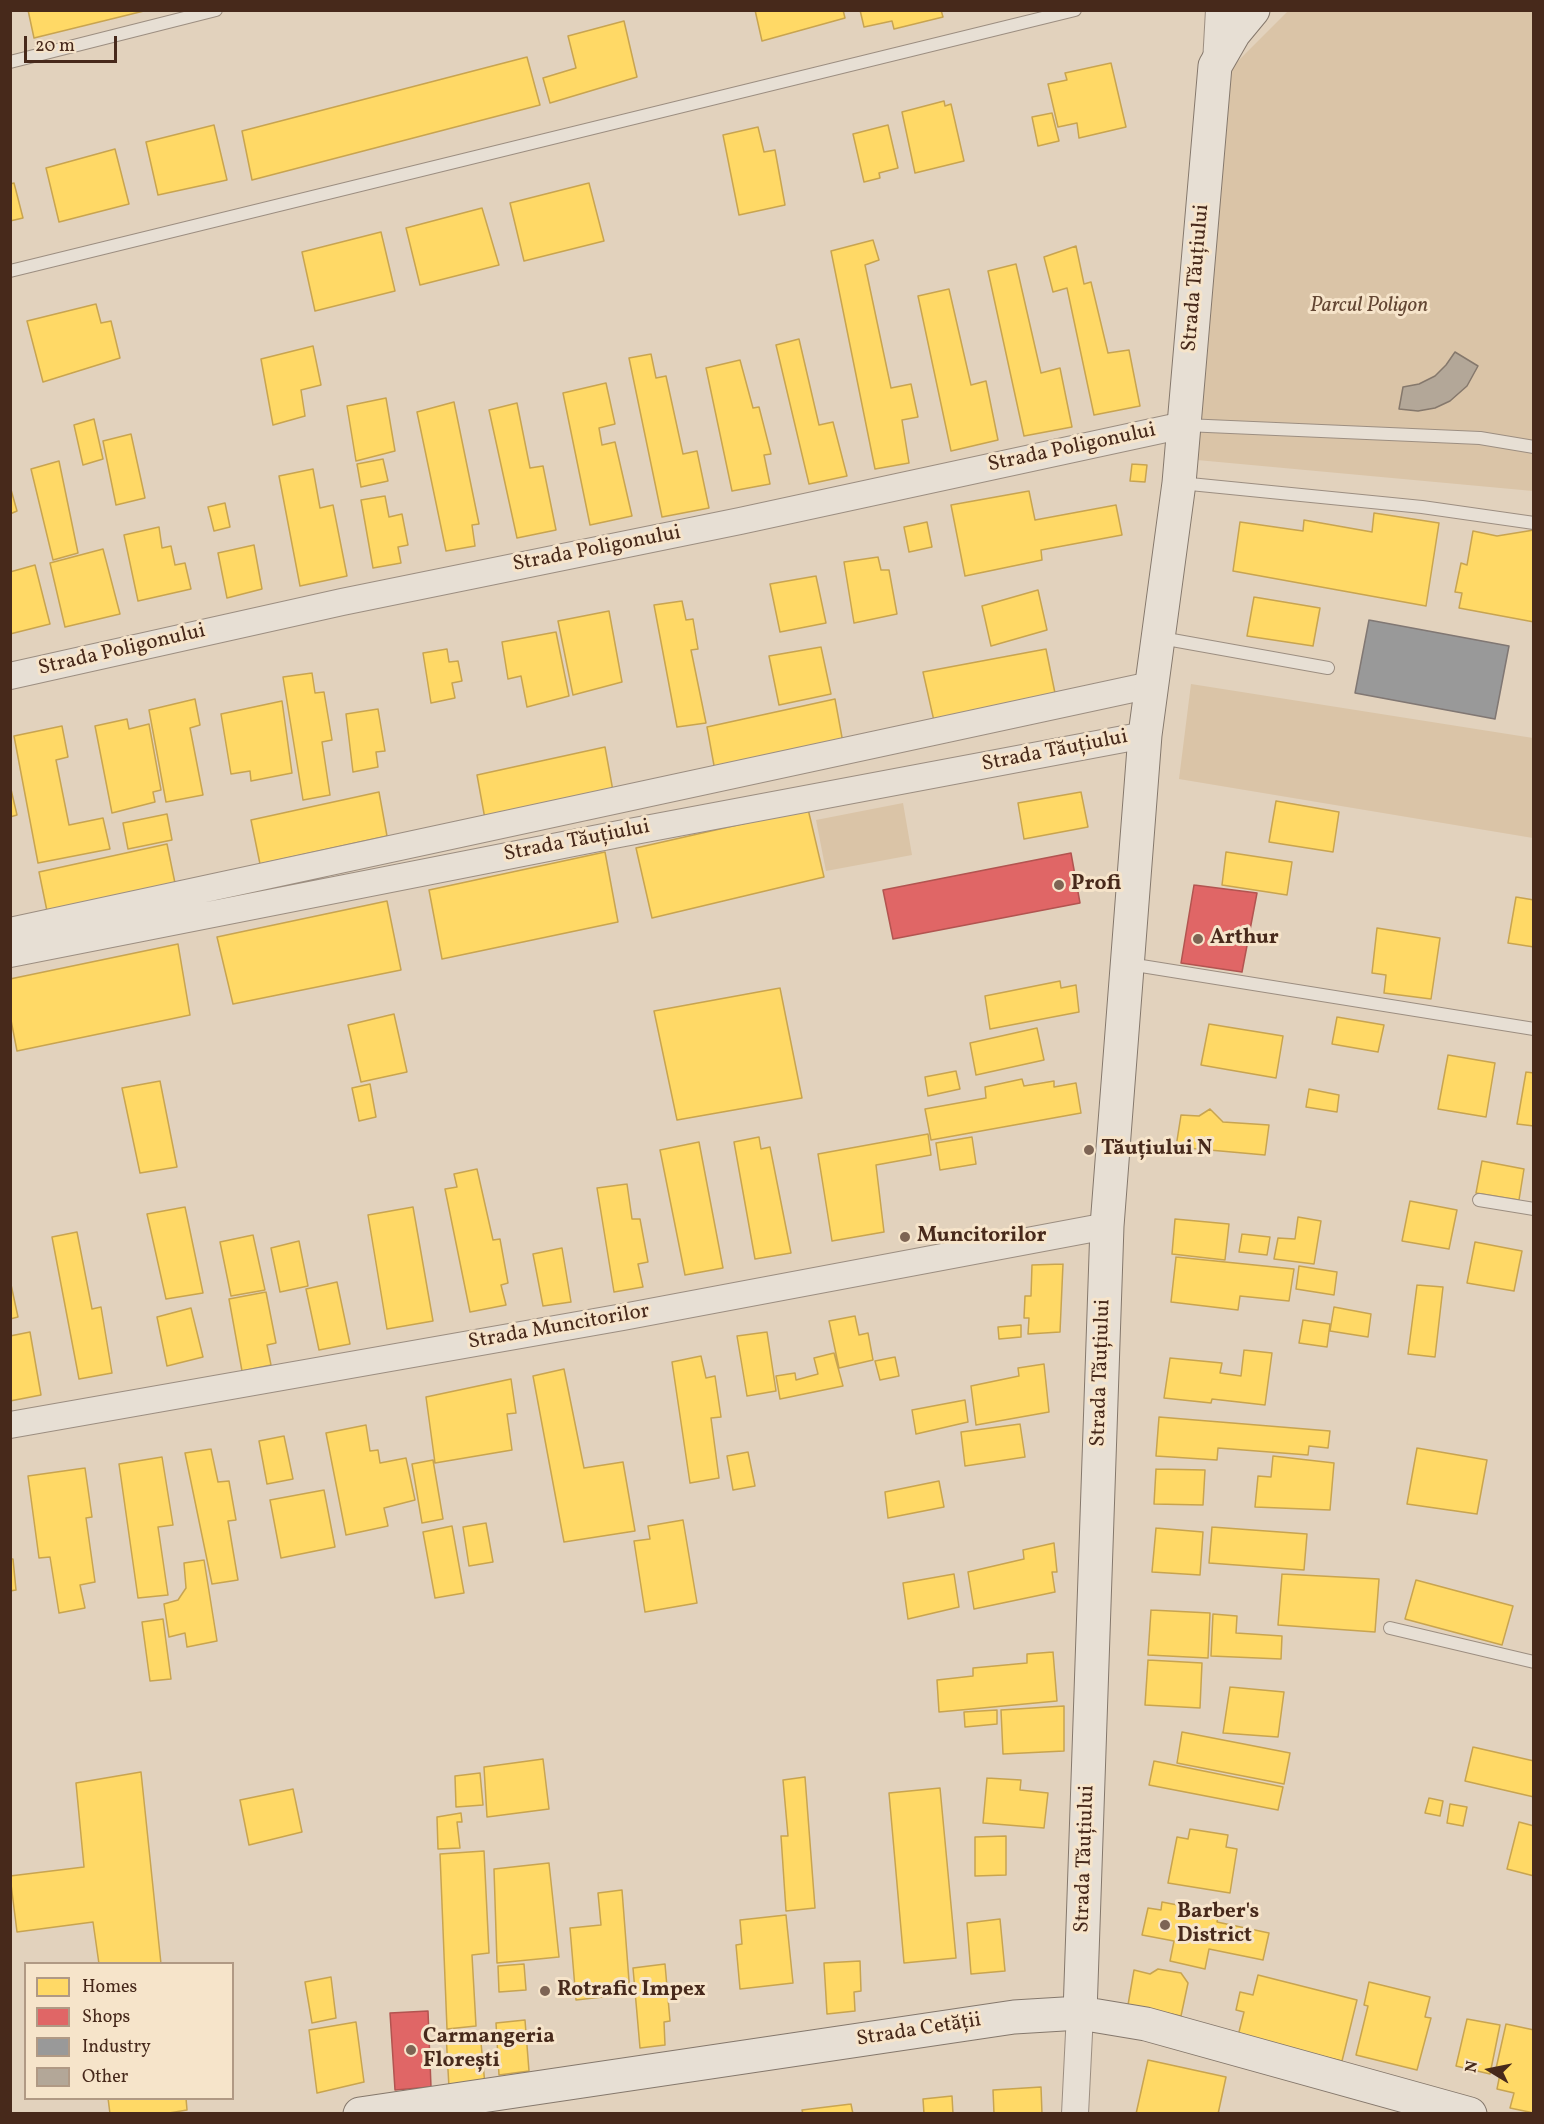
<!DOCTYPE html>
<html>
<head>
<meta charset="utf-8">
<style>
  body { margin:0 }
  #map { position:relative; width:1544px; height:2124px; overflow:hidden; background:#e2d2bd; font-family:Vollkorn,serif }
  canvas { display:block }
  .frame { position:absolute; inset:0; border:12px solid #47291b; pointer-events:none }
  .legend { position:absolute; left:24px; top:1962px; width:210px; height:138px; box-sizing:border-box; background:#f6e4ca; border:2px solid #b09984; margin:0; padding:8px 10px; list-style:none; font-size:18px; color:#47291b }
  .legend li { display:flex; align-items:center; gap:12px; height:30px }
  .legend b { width:30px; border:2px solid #b09984 }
  .north { position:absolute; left:1460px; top:2040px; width:60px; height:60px; -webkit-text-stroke:4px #f6e4ca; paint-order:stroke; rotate:280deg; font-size:16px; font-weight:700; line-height:24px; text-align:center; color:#47291b }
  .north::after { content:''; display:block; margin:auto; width:21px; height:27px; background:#47291b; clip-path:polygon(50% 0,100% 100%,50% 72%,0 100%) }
  .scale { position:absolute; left:24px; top:36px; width:93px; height:27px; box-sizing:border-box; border:3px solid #47291b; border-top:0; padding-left:8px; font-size:18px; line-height:21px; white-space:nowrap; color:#47291b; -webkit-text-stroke:4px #f6e4ca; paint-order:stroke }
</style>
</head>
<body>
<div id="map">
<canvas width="1544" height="2124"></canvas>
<div class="frame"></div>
<ul class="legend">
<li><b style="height:16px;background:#ffd966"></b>Homes</li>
<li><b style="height:16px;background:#e06666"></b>Shops</li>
<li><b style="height:16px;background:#999"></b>Industry</li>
<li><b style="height:16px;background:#b3a798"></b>Other</li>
</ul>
<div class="north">N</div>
<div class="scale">20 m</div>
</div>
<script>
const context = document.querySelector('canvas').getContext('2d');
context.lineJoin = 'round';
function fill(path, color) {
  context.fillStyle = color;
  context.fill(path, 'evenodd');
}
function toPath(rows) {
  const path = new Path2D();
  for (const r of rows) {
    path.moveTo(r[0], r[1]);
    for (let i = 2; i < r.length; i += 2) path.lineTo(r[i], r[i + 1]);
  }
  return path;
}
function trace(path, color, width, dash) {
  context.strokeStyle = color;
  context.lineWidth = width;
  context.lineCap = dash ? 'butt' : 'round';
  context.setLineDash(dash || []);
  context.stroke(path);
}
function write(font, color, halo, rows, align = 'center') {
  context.font = font + ' Vollkorn,serif';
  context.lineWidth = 6;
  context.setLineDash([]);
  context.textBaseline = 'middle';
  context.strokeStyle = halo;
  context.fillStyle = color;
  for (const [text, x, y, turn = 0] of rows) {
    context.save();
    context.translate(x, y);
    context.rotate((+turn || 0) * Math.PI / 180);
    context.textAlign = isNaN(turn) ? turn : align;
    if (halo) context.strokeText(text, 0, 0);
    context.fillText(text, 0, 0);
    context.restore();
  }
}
fill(toPath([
  [1288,11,1533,11,1533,491,1197,460,1224,109,1232,67],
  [1191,684,1533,738,1533,838,1179,779],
  [903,803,912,855,826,871,816,820]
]), '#dac4a7');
const homes = toPath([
  [28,10,148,10,34,38,28,10],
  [755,10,843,10,845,18,762,41,755,10],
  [860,10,941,10,943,17,894,29,892,21,864,27,860,10],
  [624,21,637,77,550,103,543,78,576,68,568,36,624,21],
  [527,57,540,105,252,180,242,131,527,57],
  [1111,63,1126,127,1079,138,1077,123,1058,127,1048,84,1067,80,1065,73,1111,63],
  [944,101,945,106,951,104,964,161,915,173,902,112,944,101],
  [1052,113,1059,141,1038,146,1032,117,1052,113],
  [214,125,227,180,158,195,146,142,214,125],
  [888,125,898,168,879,173,880,178,864,182,853,134,888,125],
  [758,127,764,152,775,150,785,205,739,215,723,135,758,127],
  [115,149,129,204,59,222,46,168,115,149],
  [14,183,23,218,10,221,10,184,14,183],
  [589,183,604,241,524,261,510,203,589,183],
  [482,208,499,265,420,285,406,228,482,208],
  [381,232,395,291,315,311,302,252,381,232],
  [873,240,879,260,865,265,891,388,911,384,918,417,902,420,909,463,875,469,831,251,873,240],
  [1076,246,1084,284,1091,282,1108,353,1129,350,1140,406,1094,415,1067,288,1053,292,1044,257,1076,246],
  [1016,264,1041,373,1060,368,1072,427,1024,436,988,271,1016,264],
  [949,289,971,385,986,381,998,440,951,451,918,296,949,289],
  [96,304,101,323,111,321,120,358,43,382,27,321,96,304],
  [799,339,819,425,833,422,847,476,809,484,776,345,799,339],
  [313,346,321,385,301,390,305,416,273,425,261,359,313,346],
  [651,354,656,378,666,376,683,454,697,451,709,508,662,517,629,358,651,354],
  [740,360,753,408,759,407,771,454,764,455,770,484,732,491,706,368,740,360],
  [606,383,615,424,599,428,602,445,615,442,632,516,590,525,563,393,606,383],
  [386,398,395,451,356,461,347,406,386,398],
  [454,402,479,524,472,525,475,546,446,551,417,412,454,402],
  [517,403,530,468,543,466,556,530,517,538,489,410,517,403],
  [94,419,103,459,83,465,74,425,94,419],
  [131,434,145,498,116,505,103,441,131,434],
  [383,459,388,481,361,487,357,464,383,459],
  [59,461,78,553,53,560,31,469,59,461],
  [1132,464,1147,465,1145,482,1130,481,1132,464],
  [313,469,320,508,333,505,347,576,300,586,279,476,313,469],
  [10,486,17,511,10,514,10,486],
  [1029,491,1035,520,1116,505,1122,535,1041,550,1042,560,965,576,951,505,1029,491],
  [385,496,389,517,402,514,408,545,398,547,401,563,373,568,361,500,385,496],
  [225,503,230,527,214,531,208,507,225,503],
  [1374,513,1439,523,1426,606,1233,571,1240,522,1303,531,1304,520,1372,532,1374,513],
  [927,522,932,547,909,552,904,527,927,522],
  [159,527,162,548,171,546,175,565,185,563,191,589,138,601,124,535,159,527],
  [1534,530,1534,622,1459,608,1462,593,1455,592,1461,563,1467,565,1473,531,1497,536,1534,530],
  [254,545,262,589,227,598,218,553,254,545],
  [103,549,120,614,65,627,50,563,103,549],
  [878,557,881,570,889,570,897,614,854,623,844,562,878,557],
  [35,565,50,624,10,634,10,572,35,565],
  [816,576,826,623,780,632,770,584,816,576],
  [1038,590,1047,630,991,646,982,606,1038,590],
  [1254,597,1320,608,1313,646,1247,636,1254,597],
  [682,601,686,620,693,619,698,649,691,650,706,723,677,727,654,605,682,601],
  [609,611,622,682,573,695,558,621,609,611],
  [556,632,569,696,527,707,521,676,508,679,502,642,556,632],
  [821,647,831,694,779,705,769,656,821,647],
  [447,649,449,662,458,661,462,681,452,683,455,698,431,703,423,653,447,649],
  [1046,649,1056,698,934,721,923,672,1046,649],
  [312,673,315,693,324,692,332,740,322,742,330,795,303,800,283,677,312,673],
  [195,699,200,725,190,728,203,795,166,802,149,710,195,699],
  [835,699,843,743,715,771,707,727,835,699],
  [282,701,292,773,251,781,250,771,231,774,221,714,282,701],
  [378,709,385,751,376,752,378,767,353,772,346,714,378,709],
  [127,719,129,729,149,724,161,790,153,792,155,802,112,813,95,726,127,719],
  [62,726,68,757,56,760,69,825,103,818,110,849,38,863,14,736,62,726],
  [605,747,613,791,485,819,477,775,605,747],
  [10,785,17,815,10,817,10,785],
  [379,792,387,836,260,864,251,820,379,792],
  [1081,792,1088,827,1024,839,1018,803,1081,792],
  [1276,801,1339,812,1333,852,1269,842,1276,801],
  [808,809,824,877,652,918,636,848,808,809],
  [167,814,172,840,128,849,123,823,167,814],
  [167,844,176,888,48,916,39,872,167,844],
  [605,852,618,922,442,959,429,890,605,852],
  [1226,852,1292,862,1287,895,1222,885,1226,852],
  [1516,897,1534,900,1534,947,1508,943,1516,897],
  [387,901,401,970,233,1004,217,937,387,901],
  [1377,928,1440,938,1431,999,1384,993,1386,975,1372,973,1377,928],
  [178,944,190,1015,17,1051,10,1015,10,979,178,944],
  [1060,981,1061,988,1076,985,1079,1012,990,1029,985,996,1060,981],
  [780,988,802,1098,677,1120,654,1011,780,988],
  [394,1014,407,1072,361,1082,348,1025,394,1014],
  [1337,1017,1384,1025,1378,1052,1332,1044,1337,1017],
  [1209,1024,1283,1036,1276,1078,1201,1065,1209,1024],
  [1037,1028,1044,1060,976,1075,970,1043,1037,1028],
  [1448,1055,1495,1063,1486,1117,1438,1109,1448,1055],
  [956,1071,960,1089,928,1096,925,1077,956,1071],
  [1526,1072,1534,1073,1534,1126,1517,1124,1526,1072],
  [1022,1079,1024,1086,1054,1081,1054,1087,1076,1083,1081,1113,931,1140,925,1109,986,1098,985,1087,1022,1079],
  [160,1081,177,1167,140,1173,122,1088,160,1081],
  [370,1084,376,1117,359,1121,352,1088,370,1084],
  [1309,1089,1339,1095,1337,1112,1306,1107,1309,1089],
  [1210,1109,1223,1122,1269,1125,1265,1155,1176,1147,1181,1115,1199,1116,1210,1109],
  [928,1134,931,1155,876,1165,884,1232,832,1241,818,1154,928,1134],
  [759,1137,761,1149,770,1147,791,1253,755,1259,734,1142,759,1137],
  [972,1137,976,1164,940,1170,936,1143,972,1137],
  [699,1142,723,1268,685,1275,660,1150,699,1142],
  [1482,1161,1524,1169,1519,1200,1476,1193,1482,1161],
  [477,1169,493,1240,500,1239,508,1283,501,1285,506,1305,470,1312,445,1189,457,1187,454,1174,477,1169],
  [627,1184,632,1219,640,1219,648,1262,638,1264,643,1287,614,1292,597,1188,627,1184],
  [1410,1201,1457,1210,1449,1249,1402,1241,1410,1201],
  [185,1207,203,1293,166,1299,147,1214,185,1207],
  [413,1207,433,1321,387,1329,368,1215,413,1207],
  [1298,1217,1321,1221,1314,1264,1274,1259,1278,1238,1295,1239,1298,1217],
  [1175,1219,1229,1224,1225,1260,1172,1254,1175,1219],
  [77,1232,92,1309,101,1307,112,1373,79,1379,52,1237,77,1232],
  [1242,1234,1270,1237,1267,1255,1239,1252,1242,1234],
  [253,1235,265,1290,231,1296,220,1242,253,1235],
  [299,1241,308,1286,280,1292,271,1248,299,1241],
  [1475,1242,1522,1251,1514,1291,1467,1283,1475,1242],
  [562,1248,571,1302,543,1306,533,1254,562,1248],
  [1176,1257,1294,1269,1289,1301,1240,1296,1238,1310,1171,1302,1176,1257],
  [1063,1264,1060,1332,1028,1334,1029,1318,1024,1318,1025,1296,1031,1296,1032,1265,1063,1264],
  [1299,1266,1337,1272,1334,1295,1296,1289,1299,1266],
  [10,1280,18,1317,10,1319,10,1280],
  [337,1282,350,1344,319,1350,306,1289,337,1282],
  [1417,1285,1443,1287,1435,1357,1408,1354,1417,1285],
  [266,1292,276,1343,267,1345,271,1365,242,1371,229,1299,266,1292],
  [1334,1307,1371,1314,1368,1337,1330,1331,1334,1307],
  [191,1308,203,1357,167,1366,157,1317,191,1308],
  [855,1316,859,1335,868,1333,873,1360,839,1368,829,1321,855,1316],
  [1303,1320,1330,1324,1327,1347,1299,1343,1303,1320],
  [1021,1325,1021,1337,999,1339,998,1327,1021,1325],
  [30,1332,41,1395,10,1401,10,1336,30,1332],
  [767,1332,776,1391,747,1396,737,1336,767,1332],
  [1244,1350,1272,1353,1265,1405,1212,1399,1211,1403,1164,1398,1170,1358,1222,1363,1220,1373,1241,1376,1244,1350],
  [834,1353,843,1386,780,1399,776,1376,795,1373,796,1380,818,1374,814,1358,834,1353],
  [701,1356,706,1378,715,1376,721,1417,711,1418,719,1478,690,1483,672,1362,701,1356],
  [895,1357,899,1376,880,1380,875,1361,895,1357],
  [1044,1364,1049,1412,976,1425,971,1386,1019,1376,1018,1368,1044,1364],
  [564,1369,584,1468,623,1462,635,1531,564,1542,533,1376,564,1369],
  [511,1379,516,1413,507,1414,512,1450,435,1463,426,1397,511,1379],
  [965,1400,968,1422,916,1434,912,1410,965,1400],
  [1159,1417,1330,1431,1328,1448,1309,1446,1308,1455,1218,1448,1217,1460,1156,1456,1159,1417],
  [1020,1424,1025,1457,965,1466,961,1432,1020,1424],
  [366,1425,370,1451,378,1450,380,1463,406,1458,415,1500,384,1508,388,1526,346,1535,326,1433,366,1425],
  [284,1436,293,1479,267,1484,259,1441,284,1436],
  [1417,1448,1487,1460,1477,1514,1407,1504,1417,1448],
  [211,1449,218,1482,229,1481,236,1520,228,1521,238,1580,212,1584,185,1453,211,1449],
  [748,1452,755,1486,733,1490,727,1456,748,1452],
  [1273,1456,1334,1463,1330,1510,1255,1507,1258,1476,1271,1477,1273,1456],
  [162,1457,173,1525,158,1527,168,1595,138,1598,119,1464,162,1457],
  [433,1460,443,1519,422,1523,412,1464,433,1460],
  [85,1468,92,1517,86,1518,95,1582,80,1585,85,1608,59,1613,50,1557,39,1558,28,1476,85,1468],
  [1156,1469,1205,1470,1203,1505,1154,1504,1156,1469],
  [939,1481,944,1507,888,1518,885,1492,939,1481],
  [324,1490,335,1547,281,1558,270,1500,324,1490],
  [683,1520,697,1603,645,1612,634,1541,650,1539,648,1526,683,1520],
  [486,1523,493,1562,469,1566,463,1527,486,1523],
  [452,1526,464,1593,435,1598,423,1532,452,1526],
  [1212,1527,1307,1534,1304,1570,1209,1563,1212,1527],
  [1156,1528,1203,1532,1200,1575,1152,1572,1156,1528],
  [1054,1543,1057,1572,1052,1572,1055,1592,974,1609,968,1572,1024,1559,1023,1550,1054,1543],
  [10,1559,13,1559,16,1590,10,1591,10,1559],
  [204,1560,217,1641,187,1647,185,1633,169,1637,164,1604,178,1600,186,1588,184,1563,204,1560],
  [954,1574,959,1607,908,1619,903,1583,954,1574],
  [1282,1574,1379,1579,1375,1632,1278,1625,1282,1574],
  [1416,1580,1513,1606,1502,1645,1405,1619,1416,1580],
  [1151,1610,1210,1613,1208,1658,1148,1655,1151,1610],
  [1213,1614,1237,1616,1236,1633,1282,1636,1281,1659,1211,1656,1213,1614],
  [163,1619,171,1679,150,1681,142,1622,163,1619],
  [1053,1652,1057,1701,939,1712,937,1680,973,1676,973,1668,1027,1663,1027,1654,1053,1652],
  [1148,1660,1202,1663,1200,1708,1145,1705,1148,1660],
  [1230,1687,1284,1692,1278,1737,1223,1733,1230,1687],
  [1064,1706,1064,1751,1003,1754,1001,1710,1064,1706],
  [997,1710,997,1724,965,1727,964,1712,997,1710],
  [1182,1732,1290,1753,1284,1784,1177,1763,1182,1732],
  [1473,1747,1534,1761,1534,1797,1465,1781,1473,1747],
  [543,1759,549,1809,487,1817,484,1767,543,1759],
  [1154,1761,1283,1787,1278,1810,1149,1785,1154,1761],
  [141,1772,161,1964,99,1964,93,1922,17,1932,10,1876,84,1867,76,1783,141,1772],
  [480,1773,483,1805,456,1807,455,1776,480,1773],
  [805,1777,815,1908,786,1911,781,1836,788,1836,783,1780,805,1777],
  [987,1778,1021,1780,1020,1790,1048,1793,1044,1828,983,1823,987,1778],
  [940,1788,956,1958,904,1963,889,1793,940,1788],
  [293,1789,302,1832,249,1845,240,1800,293,1789],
  [1429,1798,1443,1801,1440,1816,1425,1813,1429,1798],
  [1450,1804,1467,1807,1463,1826,1447,1823,1450,1804],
  [461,1813,462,1822,457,1822,460,1848,438,1849,437,1817,461,1813],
  [1519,1822,1534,1826,1534,1876,1507,1869,1519,1822],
  [1190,1829,1228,1835,1226,1847,1237,1849,1230,1893,1168,1883,1177,1837,1188,1839,1190,1829],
  [1006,1836,1006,1875,975,1876,975,1837,1006,1836],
  [484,1851,489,1953,472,1955,476,2026,447,2029,440,1854,484,1851],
  [549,1863,559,1957,497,1963,494,1869,549,1863],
  [622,1890,630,1994,576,2000,570,1928,601,1925,598,1893,622,1890],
  [1162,1902,1219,1913,1217,1922,1269,1933,1263,1960,1209,1949,1205,1969,1170,1961,1174,1941,1142,1935,1148,1908,1161,1910,1162,1902],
  [786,1915,793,1983,740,1989,736,1945,742,1944,740,1920,786,1915],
  [1000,1919,1005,1971,971,1974,967,1923,1000,1919],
  [860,1961,861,1991,854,1992,855,2011,827,2014,824,1963,860,1961],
  [524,1964,526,1990,499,1992,498,1966,524,1964],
  [665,1964,670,2021,664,2022,665,2045,640,2048,633,1968,665,1964],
  [1158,1969,1181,1973,1188,1983,1181,2016,1128,2005,1134,1970,1150,1974,1158,1969],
  [1258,1975,1357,2000,1342,2061,1238,2036,1244,2012,1236,2010,1240,1992,1253,1995,1258,1975],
  [331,1977,336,2018,312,2023,305,1982,331,1977],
  [1369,1982,1430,1997,1425,2017,1431,2018,1417,2070,1356,2055,1368,2006,1364,2005,1369,1982],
  [1467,2019,1500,2025,1490,2074,1456,2066,1467,2019],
  [525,2020,529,2071,499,2075,496,2023,525,2020],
  [356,2022,364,2082,317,2093,309,2030,356,2022],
  [1506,2024,1534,2030,1534,2113,1510,2108,1514,2093,1497,2089,1500,2074,1495,2073,1506,2024],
  [480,2032,485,2085,449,2088,446,2033,480,2032],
  [1148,2060,1226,2077,1218,2114,1136,2114,1148,2060],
  [1041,2087,1042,2114,994,2114,993,2090,1041,2087],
  [952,2096,953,2114,924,2114,923,2099,952,2096],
  [108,2098,186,2098,187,2110,163,2114,110,2114,108,2098],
  [851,2104,853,2114,803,2114,802,2110,851,2104]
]);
fill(homes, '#ffd966');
trace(homes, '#c8a450', 1.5);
const shops = toPath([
  [1071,853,1080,903,893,939,883,890,1071,853],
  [1194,885,1257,893,1242,972,1181,963,1194,885],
  [428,2011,431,2087,395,2090,390,2013,428,2011]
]);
fill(shops, '#e06666');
trace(shops, '#b25450', 1.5);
const industry = toPath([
  [1369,620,1509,646,1495,719,1355,693,1369,620]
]);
fill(industry, '#999');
trace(industry, '#807773', 1.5);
const building = toPath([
  [1455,352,1478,366,1467,386,1450,401,1435,408,1418,411,1399,409,1403,387,1419,384,1435,376,1446,365,1455,352]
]);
fill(building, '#b3a798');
trace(building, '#85786c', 1.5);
const lane = toPath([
  [10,62,216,10],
  [10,271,1075,10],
  [1185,425,1480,438,1534,447],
  [1180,483,1422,507,1534,523],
  [1161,638,1328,668],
  [1129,964,1534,1029],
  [1479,1200,1534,1209],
  [1390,1628,1534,1662]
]);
const street = toPath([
  [1216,63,1219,10],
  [10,676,342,602,740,521,1184,425],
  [10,931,1151,685],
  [10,954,619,834,1145,735],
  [10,1425,623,1317,1107,1226],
  [1075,2114,1080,2013]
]);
const secondary = toPath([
  [1080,2013,1107,1226,1145,735,1179,483,1215,66,1234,33,1253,10],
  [360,2114,1014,2017,1080,2013,1146,2024,1470,2114]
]);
trace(lane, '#9c8e81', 14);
trace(street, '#9c8e81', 28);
trace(secondary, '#85786c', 35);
trace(lane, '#e7dfd4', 12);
trace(street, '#e7dfd4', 26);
trace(secondary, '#e7dfd4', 33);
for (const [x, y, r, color] of [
  [1059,885,6,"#7d6454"],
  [1198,939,6,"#7d6454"],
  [1089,1150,6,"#7d6454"],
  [905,1237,6,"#7d6454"],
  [1165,1925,6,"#7d6454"],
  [545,1991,6,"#7d6454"],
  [411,2050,6,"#7d6454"]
]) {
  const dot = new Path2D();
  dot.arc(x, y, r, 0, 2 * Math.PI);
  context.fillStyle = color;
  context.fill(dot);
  trace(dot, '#f6e4ca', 2);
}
write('21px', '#47291b', '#f6e4ca', [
  ["Strada Tăuțiului",1197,278,-85],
  ["Strada Poligonului",1072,449,-12],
  ["Strada Poligonului",597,550,-11],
  ["Strada Poligonului",122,651,-13],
  ["Strada Tăuțiului",1055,752,-11],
  ["Strada Tăuțiului",577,842,-11],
  ["Strada Muncitorilor",559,1328,-10],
  ["Strada Tăuțiului",1102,1373,-88],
  ["Strada Tăuțiului",1086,1859,-88],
  ["Strada Cetății",919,2031,-9]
]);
write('italic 21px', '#634633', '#f6e4ca', [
  ["Parcul Poligon",1369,307]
]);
write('bold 21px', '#47291b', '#f6e4ca', [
  ["Profi",1071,885],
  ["Arthur",1210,939],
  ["Tăuțiului N",1101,1150],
  ["Muncitorilor",917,1237],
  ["Barber's",1177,1913],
  ["District",1177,1937],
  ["Rotrafic Impex",557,1991],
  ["Carmangeria",423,2038],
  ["Florești",423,2062]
], 'left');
</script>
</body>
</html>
